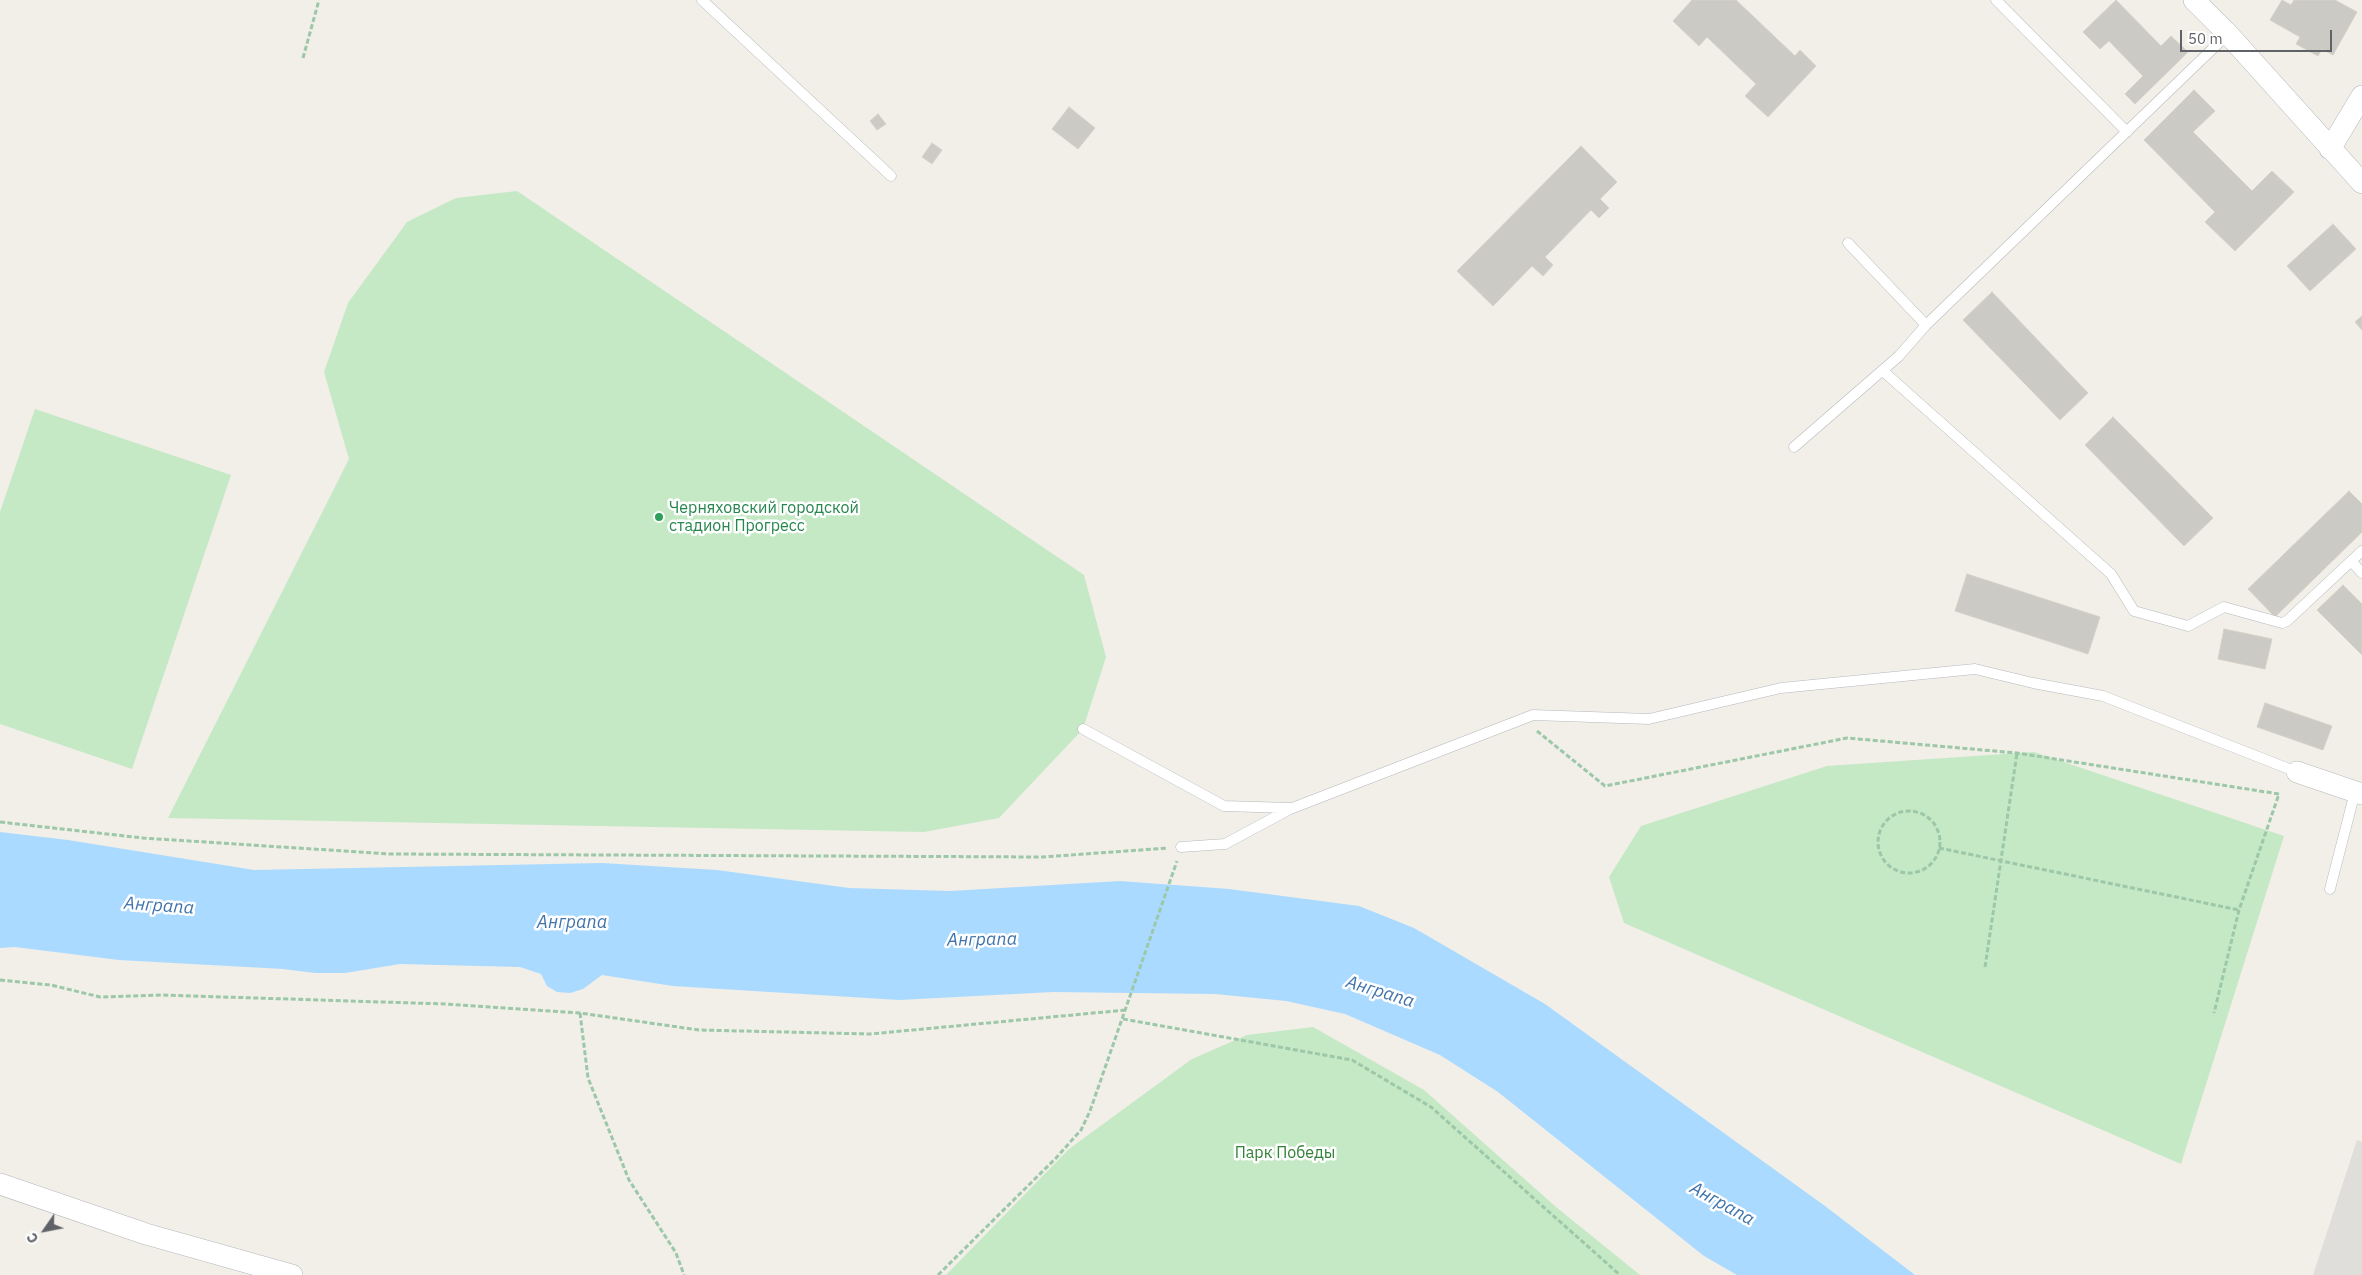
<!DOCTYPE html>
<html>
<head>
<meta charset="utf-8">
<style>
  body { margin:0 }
  #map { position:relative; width:2362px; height:1275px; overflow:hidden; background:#f1efe8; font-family:"IBM Plex Sans",sans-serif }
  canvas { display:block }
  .north { position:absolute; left:20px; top:1205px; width:50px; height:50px; -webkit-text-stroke:4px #fff; paint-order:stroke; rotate:237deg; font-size:14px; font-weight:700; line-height:20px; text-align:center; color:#5f6368 }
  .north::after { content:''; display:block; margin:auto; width:18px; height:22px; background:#5f6368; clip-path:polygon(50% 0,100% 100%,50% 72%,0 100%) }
  .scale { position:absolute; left:2180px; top:30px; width:152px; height:22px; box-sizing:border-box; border:2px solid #5f6368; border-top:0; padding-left:6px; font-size:15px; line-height:18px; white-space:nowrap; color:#5f6368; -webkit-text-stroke:4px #fff; paint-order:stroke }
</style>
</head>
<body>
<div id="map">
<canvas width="2362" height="1275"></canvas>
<div class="north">С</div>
<div class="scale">50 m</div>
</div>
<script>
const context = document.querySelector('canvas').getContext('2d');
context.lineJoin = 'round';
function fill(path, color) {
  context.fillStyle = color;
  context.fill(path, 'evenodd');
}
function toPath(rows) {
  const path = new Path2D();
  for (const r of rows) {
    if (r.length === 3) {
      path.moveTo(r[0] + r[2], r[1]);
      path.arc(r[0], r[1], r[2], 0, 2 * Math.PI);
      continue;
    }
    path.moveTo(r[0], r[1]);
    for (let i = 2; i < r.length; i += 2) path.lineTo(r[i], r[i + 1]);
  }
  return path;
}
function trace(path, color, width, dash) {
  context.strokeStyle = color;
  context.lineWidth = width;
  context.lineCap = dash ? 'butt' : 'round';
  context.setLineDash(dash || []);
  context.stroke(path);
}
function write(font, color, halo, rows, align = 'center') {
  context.font = font + ' "IBM Plex Sans",sans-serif';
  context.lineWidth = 5;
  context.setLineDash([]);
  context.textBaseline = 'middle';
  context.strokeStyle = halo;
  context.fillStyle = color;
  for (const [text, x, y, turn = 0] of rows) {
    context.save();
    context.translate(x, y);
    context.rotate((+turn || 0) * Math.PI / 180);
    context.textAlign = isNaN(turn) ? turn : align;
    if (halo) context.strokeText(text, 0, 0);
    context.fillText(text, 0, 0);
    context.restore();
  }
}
fill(toPath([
  [2357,1140,2362,1142,2362,1275,2313,1275]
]), '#e0deda');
fill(toPath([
  [517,191,1084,575,1106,657,1083,729,999,818,924,832,168,818,349,459,324,372,348,303,407,222,456,198],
  [35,409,231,475,132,769,0,724,0,512],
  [2034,752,2284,836,2181,1164,1624,923,1609,877,1641,826,1827,766],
  [1313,1027,1424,1090,1556,1207,1640,1275,946,1275,1069,1149,1192,1059,1247,1035]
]), '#c5e8c5');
fill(toPath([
  [0,832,68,840,254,870,602,863,717,870,849,888,950,891,1120,881,1229,889,1359,906,1414,928,1545,1004,1825,1206,1915,1275,1737,1275,1704,1256,1498,1092,1440,1055,1345,1014,1286,1001,1215,994,1053,992,899,1000,673,986,602,975,583,989,570,993,557,992,547,986,541,974,520,967,400,964,345,973,315,973,283,969,119,960,15,947,0,948]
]), '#aadaff');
const building = toPath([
  [1692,0,1736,0,1795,56,1800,50,1816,66,1768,117,1745,96,1756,84,1707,37,1699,46,1673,21,1692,0],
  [2116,0,2161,46,2171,36,2188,52,2135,104,2125,94,2143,76,2109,41,2100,49,2083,32,2116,0],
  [2282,0,2291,5,2294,0,2335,0,2357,12,2333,55,2322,49,2318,56,2296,44,2300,37,2270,20,2282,0],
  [2194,90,2215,111,2193,132,2252,191,2272,171,2294,192,2235,251,2205,222,2215,212,2144,140,2194,90],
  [1069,107,1095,128,1078,149,1052,129,1069,107],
  [878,114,886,124,877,130,870,121,878,114],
  [932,143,942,150,932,164,922,157,932,143],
  [1581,146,1617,182,1600,199,1609,208,1599,218,1591,210,1545,257,1553,265,1543,276,1532,266,1493,306,1457,271,1581,146],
  [2333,224,2356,249,2310,291,2287,266,2333,224],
  [1992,292,2088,393,2060,420,1963,320,1992,292],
  [2362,316,2362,330,2355,322,2362,316],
  [2113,417,2213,518,2184,546,2085,445,2113,417],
  [2349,491,2362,504,2362,532,2275,617,2248,589,2349,491],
  [1967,574,2100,617,2088,654,1955,611,1967,574],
  [2343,585,2362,604,2362,655,2317,610,2343,585],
  [2224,629,2272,639,2265,669,2218,659,2224,629],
  [2265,703,2332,726,2323,750,2257,727,2265,703]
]);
fill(building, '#cccac5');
trace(building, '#d6d1c6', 1);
const lane = toPath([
  [702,0,891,176],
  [1996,0,2127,132],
  [1848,243,1926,325,2228,34],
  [1883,371,2111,574,2134,611,2188,626,2224,607,2282,623,2287,621,2362,551],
  [1794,447,1899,356,1926,325],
  [2351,561,2362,573],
  [1083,729,1224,806,1289,808],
  [1181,847,1225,844,1290,809,1533,715,1649,719,1781,688,1975,669,2033,683,2103,696,2297,772],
  [2330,889,2355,792]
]);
const street = toPath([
  [2194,0,2228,34,2362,183],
  [2330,149,2362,96],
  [2297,772,2362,794],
  [0,1184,146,1234,292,1275]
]);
trace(lane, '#b5b8bc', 11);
trace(street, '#b5b8bc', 22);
trace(toPath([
  [303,58,319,0],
  [1537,731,1605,786,1847,738,2017,753,2279,794,2239,910,2214,1013],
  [1909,842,31],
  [0,822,143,838,390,854,1043,857,1168,848],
  [1939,848,2239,910],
  [1985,967,2017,753],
  [0,980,51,985,100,997,161,995,445,1004,580,1013,699,1030,870,1034,1126,1010],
  [580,1013,588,1078,629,1180,676,1253,684,1275],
  [1123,1019,1352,1060,1431,1107,1620,1275],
  [938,1275,1056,1158,1081,1130,1090,1111,1177,861]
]), '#9cc7a9', 3, [5, 2.5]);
trace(lane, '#fff', 10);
trace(street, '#fff', 21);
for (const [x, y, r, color] of [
  [659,517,5,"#2e9e5b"]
]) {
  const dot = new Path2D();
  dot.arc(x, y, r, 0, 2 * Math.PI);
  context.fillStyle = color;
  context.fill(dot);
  trace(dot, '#fff', 2);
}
write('16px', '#27864d', '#fff', [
  ["Черняховский городской",669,508],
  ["стадион Прогресс",669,526]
], 'left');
write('16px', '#348238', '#fff', [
  ["Парк Победы",1285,1153]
]);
write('italic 18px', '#4174aa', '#fff', [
  ["Анграпа",159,906,4],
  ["Анграпа",572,923],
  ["Анграпа",982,940,-1],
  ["Анграпа",1380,992,17],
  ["Анграпа",1722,1204,29]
]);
</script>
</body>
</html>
